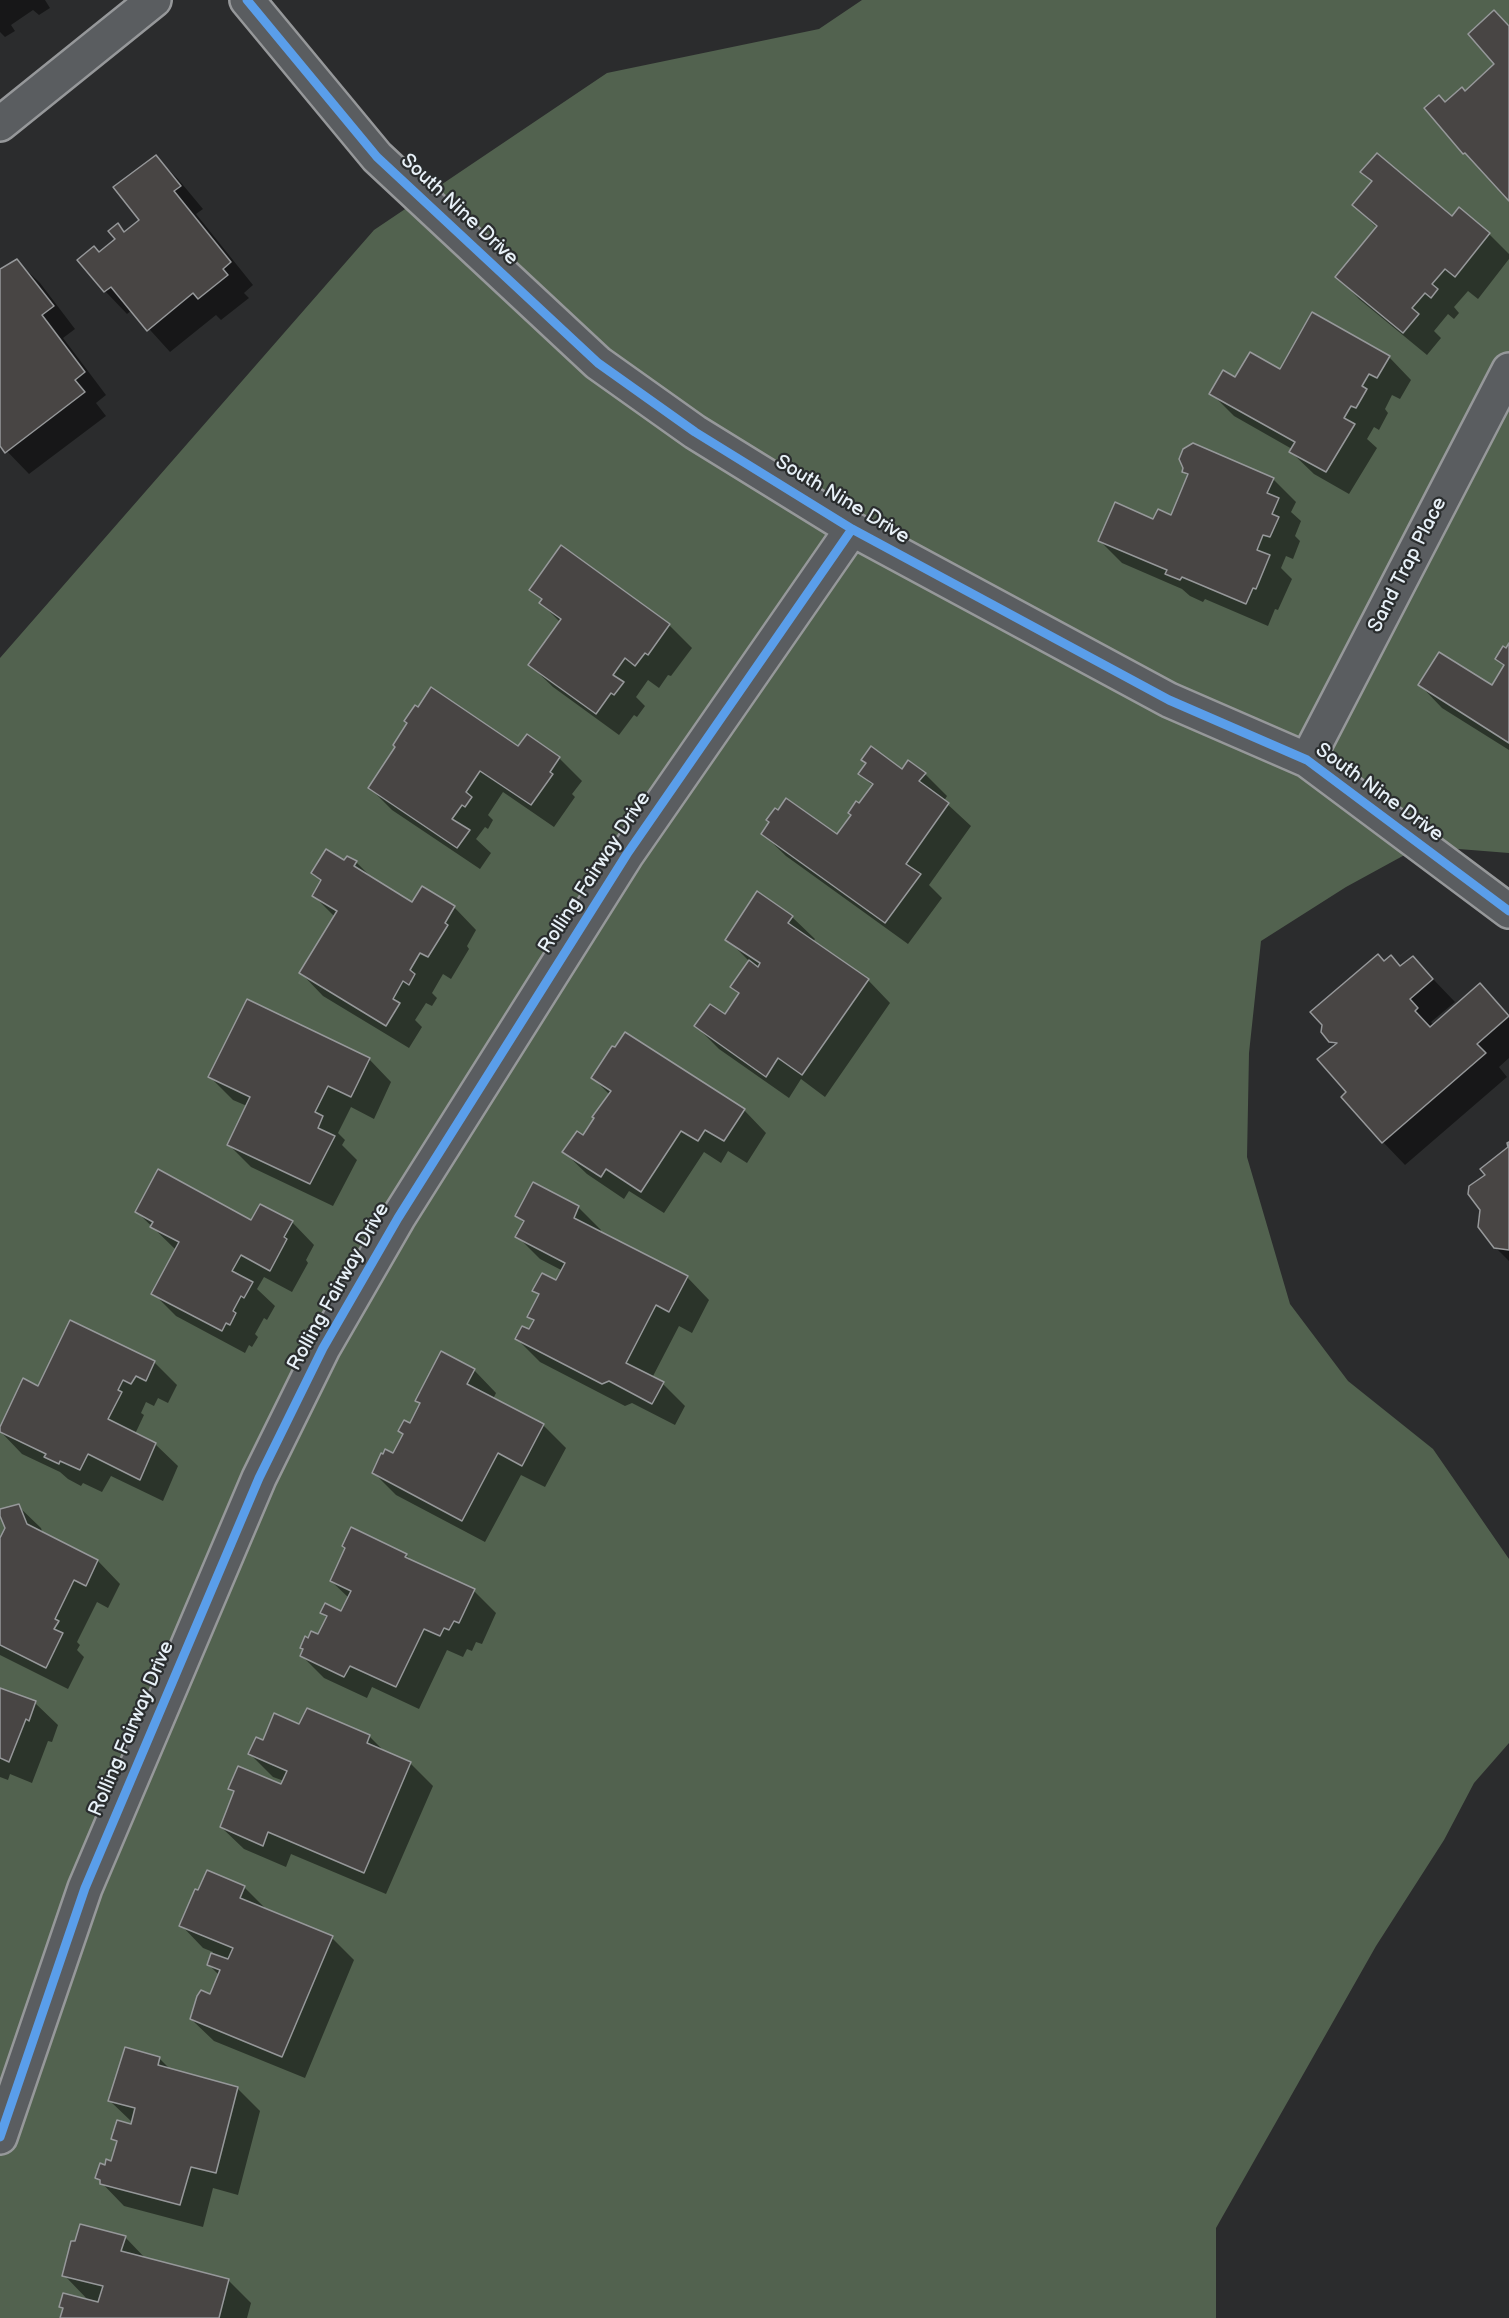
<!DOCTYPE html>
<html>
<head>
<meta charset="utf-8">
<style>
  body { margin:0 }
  canvas { display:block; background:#2b2c2d }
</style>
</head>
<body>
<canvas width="1509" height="2318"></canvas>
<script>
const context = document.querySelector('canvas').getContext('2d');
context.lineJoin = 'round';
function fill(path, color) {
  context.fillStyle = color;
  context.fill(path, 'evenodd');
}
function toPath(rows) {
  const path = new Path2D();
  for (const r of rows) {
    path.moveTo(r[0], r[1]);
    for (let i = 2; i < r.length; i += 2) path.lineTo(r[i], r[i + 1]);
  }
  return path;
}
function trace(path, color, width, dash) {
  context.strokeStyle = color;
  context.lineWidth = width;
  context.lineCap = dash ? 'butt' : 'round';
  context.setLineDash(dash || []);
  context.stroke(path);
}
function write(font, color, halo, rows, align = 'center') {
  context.font = font + ' "Balsamiq Sans",sans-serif';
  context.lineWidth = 4.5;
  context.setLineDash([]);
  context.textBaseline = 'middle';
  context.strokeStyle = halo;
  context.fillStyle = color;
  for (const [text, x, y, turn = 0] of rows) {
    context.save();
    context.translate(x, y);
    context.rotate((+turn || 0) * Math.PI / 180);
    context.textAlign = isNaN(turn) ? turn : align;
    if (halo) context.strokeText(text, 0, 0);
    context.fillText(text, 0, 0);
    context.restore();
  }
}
fill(toPath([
  [862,0,1509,0,1509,853,1421,846,1346,887,1261,941,1249,1053,1247,1157,1290,1304,1348,1381,1433,1449,1509,1559,1509,1743,1474,1783,1444,1840,1376,1946,1216,2228,1216,2318,0,2318,0,658,374,230,607,73,819,29]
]), '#52624f');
fill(toPath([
  [0,0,45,0,50,8,39,15,33,10,11,25,15,31,5,37,0,32],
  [156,157,178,179,203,209,196,214,253,285,244,293,249,298,221,320,216,315,170,352,132,310,127,314,105,291,79,260,100,253,117,240,118,225,125,233,141,221],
  [1362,172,1489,234,1509,254,1509,259,1478,299,1468,291,1454,307,1459,313,1454,319,1448,314,1434,331,1441,338,1427,355,1359,299,1337,276,1377,228,1354,205,1373,182],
  [17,261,40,283,75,329,63,338,106,395,96,403,106,416,29,474,0,444,0,273],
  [1389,357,1411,380,1400,399,1392,395,1385,409,1388,413,1379,430,1374,427,1367,439,1377,448,1349,494,1314,474,1291,452,1292,449,1234,416,1211,393,1236,379],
  [1183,471,1273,479,1296,502,1291,512,1301,521,1295,536,1300,541,1293,559,1286,556,1281,568,1292,579,1278,610,1275,609,1268,626,1205,599,1203,602,1190,596,1182,589,1122,563,1100,541,1154,521,1172,517,1189,477],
  [531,589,669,625,692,648,671,676,668,675,659,688,648,680,636,697,645,706,637,717,634,715,619,735,553,687,530,665,561,623,541,603,543,601],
  [1509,646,1509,750,1442,708,1420,685,1492,687,1505,667,1497,659],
  [519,748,559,758,582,781,572,794,575,797,554,827,503,792,488,815,493,820,488,829,485,827,476,839,491,853,480,869,392,810,370,788],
  [902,771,925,774,947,796,944,801,971,826,929,885,942,898,908,944,786,856,763,834,837,836,873,786,860,773],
  [345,862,356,862,374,880,413,904,454,907,476,930,467,946,469,949,451,979,443,974,432,993,437,998,432,1006,426,1003,415,1020,422,1027,409,1048,323,996,301,973,335,917,314,896,322,882,313,873],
  [792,917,815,939,813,942,868,980,890,1003,825,1097,801,1079,789,1098,719,1049,696,1026,725,1017,740,995,732,987,750,962,727,939],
  [1391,957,1401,967,1413,958,1455,1002,1431,1022,1434,1025,1480,985,1509,1015,1509,1058,1499,1067,1507,1077,1405,1165,1383,1142,1348,1093,1335,1046,1330,1041,1384,963],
  [369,1059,391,1082,374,1119,351,1107,338,1133,345,1140,342,1145,357,1160,333,1206,251,1167,228,1144,247,1106,233,1100,210,1077],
  [593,1078,744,1110,766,1133,747,1163,728,1151,721,1163,704,1152,664,1213,629,1191,624,1199,587,1174,564,1152,584,1137,610,1095],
  [1509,1149,1509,1261,1495,1247,1487,1175],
  [534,1185,579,1208,601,1230,600,1233,687,1277,709,1300,692,1333,679,1326,652,1378,663,1384,685,1406,675,1425,632,1403,625,1406,540,1362,517,1339,530,1331,534,1322,529,1317,540,1296,534,1291,557,1282,563,1271,540,1259,517,1236,524,1223,517,1216],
  [137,1212,252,1222,292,1222,314,1245,306,1260,308,1263,292,1292,264,1277,257,1289,275,1306,267,1320,264,1318,255,1334,258,1337,252,1347,249,1345,245,1353,176,1316,153,1293,176,1250],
  [154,1362,177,1385,168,1403,158,1398,154,1406,146,1402,141,1413,144,1415,135,1434,155,1444,178,1466,163,1501,111,1476,102,1492,83,1483,81,1486,68,1479,60,1472,22,1454,0,1431,39,1388],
  [474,1370,496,1393,493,1399,543,1425,566,1448,545,1487,521,1475,485,1542,396,1495,374,1473,394,1455,420,1404,417,1401],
  [18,1506,41,1528,43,1534,98,1561,120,1584,108,1608,97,1602,77,1642,80,1645,77,1650,84,1657,68,1689,0,1655,0,1541,7,1528,0,1510],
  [352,1529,406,1555,414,1563,474,1591,496,1613,482,1644,476,1642,472,1651,467,1649,463,1657,447,1650,419,1709,372,1687,367,1698,324,1678,301,1655,319,1637,327,1618,322,1613,342,1613,349,1598,331,1581,346,1549],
  [0,1689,35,1703,58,1725,52,1742,48,1741,32,1783,10,1774,8,1780,0,1777],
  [300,1726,369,1736,386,1753,410,1763,433,1786,386,1894,291,1854,286,1867,244,1849,221,1827,235,1794,230,1788,282,1786,284,1781,273,1777,250,1754,263,1742],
  [244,1887,267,1910,332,1938,354,1960,305,2078,214,2041,191,2019,211,1996,219,1975,208,1964,213,1952,203,1948,181,1925],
  [159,2058,172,2071,238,2089,260,2111,238,2195,213,2188,203,2227,124,2206,97,2178,112,2162,118,2143,113,2139,132,2126,133,2123,110,2101],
  [125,2237,146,2259,228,2280,251,2303,247,2318,61,2318,64,2309,61,2306,90,2302,64,2275]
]), '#0007');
const building = toPath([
  [1494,10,1509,26,1509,201,1465,153,1463,154,1424,108,1439,95,1445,102,1462,87,1465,91,1494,64,1468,34,1494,10],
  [1377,153,1452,216,1459,207,1490,233,1455,277,1445,269,1432,284,1438,289,1431,298,1425,293,1412,308,1419,314,1403,333,1335,277,1377,226,1352,205,1372,181,1360,172,1377,153],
  [156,155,181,186,174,191,231,262,223,269,228,275,198,299,193,293,147,331,111,287,104,292,77,260,94,246,99,252,115,239,108,231,118,223,124,232,139,220,113,187,156,155],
  [17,259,54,306,42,315,85,372,75,380,85,392,5,453,0,446,0,269,17,259],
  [1312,312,1390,356,1377,378,1369,374,1362,386,1367,389,1356,408,1351,406,1344,418,1355,424,1326,472,1289,452,1295,442,1209,394,1223,370,1235,377,1250,352,1280,369,1312,312],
  [1193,443,1274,478,1267,493,1279,498,1272,514,1279,517,1270,537,1263,535,1257,550,1270,555,1256,589,1253,588,1246,604,1182,577,1180,580,1165,574,1167,570,1098,541,1115,502,1153,519,1158,509,1171,515,1188,474,1182,472,1183,468,1179,459,1183,449,1193,443],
  [561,545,670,624,648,655,645,653,635,666,625,658,613,675,624,682,614,695,611,693,596,714,528,665,561,619,539,603,542,599,529,590,561,545],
  [1509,643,1509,743,1418,685,1439,652,1492,685,1504,665,1495,659,1503,646,1506,648,1509,643],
  [431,687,518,746,527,734,560,757,550,772,553,774,531,805,480,771,466,792,472,797,465,807,462,805,452,819,470,830,457,848,368,788,395,747,393,745,407,723,404,721,415,705,418,707,431,687],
  [871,746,902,769,908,760,926,773,919,781,949,803,906,864,921,874,885,923,761,834,769,822,766,820,775,808,778,810,786,798,837,834,851,815,848,813,856,801,859,803,873,784,858,774,866,763,861,760,871,746],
  [326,849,344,860,347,856,357,861,354,866,412,902,422,886,455,906,445,923,448,925,428,957,420,953,410,970,415,974,409,985,403,981,393,999,400,1003,386,1026,299,973,337,911,312,896,321,880,311,873,326,849],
  [757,891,793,916,788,923,869,979,802,1075,778,1058,766,1077,694,1026,710,1004,725,1014,739,993,730,987,749,960,758,967,760,963,725,940,757,891],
  [1378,954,1384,961,1391,955,1400,966,1413,956,1433,979,1410,999,1418,1008,1415,1011,1430,1027,1480,983,1509,1016,1477,1044,1486,1053,1382,1143,1341,1097,1346,1092,1317,1059,1337,1043,1329,1042,1321,1032,1322,1025,1310,1012,1378,954],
  [247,999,370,1058,351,1097,328,1086,315,1112,323,1116,318,1128,335,1136,310,1184,227,1145,250,1097,208,1077,247,999],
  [625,1032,745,1109,724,1141,705,1130,698,1141,681,1131,641,1192,606,1169,601,1177,562,1152,577,1131,583,1135,594,1118,592,1117,611,1091,591,1078,612,1046,615,1047,625,1032],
  [1509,1142,1509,1250,1494,1248,1478,1227,1480,1210,1468,1194,1469,1186,1485,1175,1480,1169,1508,1147,1507,1143,1509,1142],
  [158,1169,251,1220,260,1204,293,1221,284,1237,287,1239,270,1271,241,1255,232,1271,253,1282,244,1298,241,1296,233,1311,236,1313,230,1325,226,1323,222,1331,151,1294,179,1242,150,1227,153,1222,135,1212,158,1169],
  [533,1182,579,1206,574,1218,688,1276,669,1312,656,1305,626,1363,664,1382,652,1404,609,1381,602,1384,515,1339,522,1326,529,1329,534,1320,527,1317,539,1294,532,1291,542,1273,556,1280,565,1263,515,1237,524,1221,515,1216,533,1182],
  [70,1320,155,1361,146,1381,136,1376,131,1384,123,1380,118,1390,122,1392,108,1419,156,1443,140,1480,88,1454,80,1470,60,1461,59,1464,44,1457,46,1454,0,1432,0,1427,23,1378,38,1386,70,1320],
  [441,1351,475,1369,467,1384,544,1424,522,1466,498,1453,462,1521,372,1473,381,1453,383,1454,385,1449,393,1453,403,1434,398,1431,404,1420,410,1423,420,1403,415,1401,441,1351],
  [19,1504,27,1524,98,1560,86,1586,74,1580,55,1619,59,1621,54,1629,63,1633,46,1668,0,1645,0,1538,5,1528,0,1516,0,1509,19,1504],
  [351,1527,407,1554,405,1557,475,1589,459,1623,454,1621,449,1630,444,1628,440,1636,424,1629,396,1687,350,1666,344,1677,300,1656,303,1649,300,1648,305,1636,308,1638,311,1631,318,1634,327,1616,320,1613,325,1603,341,1611,351,1591,330,1581,345,1548,342,1546,351,1527],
  [0,1688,36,1701,29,1721,26,1719,9,1762,0,1758,0,1688],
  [307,1708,370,1735,367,1743,411,1762,364,1873,268,1832,263,1846,220,1827,234,1791,228,1789,238,1766,281,1784,287,1771,248,1754,256,1737,263,1740,274,1713,299,1724,307,1708],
  [207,1870,245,1886,240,1898,333,1936,282,2057,190,2019,197,1996,201,1990,210,1994,220,1970,207,1965,211,1953,228,1959,233,1948,179,1926,195,1889,198,1890,207,1870],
  [125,2047,160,2057,158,2065,238,2087,216,2173,191,2167,180,2205,100,2184,100,2180,95,2178,100,2163,105,2165,106,2159,111,2161,117,2141,111,2139,117,2120,131,2124,135,2108,108,2101,125,2047],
  [80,2224,126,2236,121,2251,229,2279,219,2318,60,2318,63,2308,59,2307,63,2293,98,2302,103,2286,62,2276,71,2241,75,2241,80,2224]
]);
fill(building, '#484544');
trace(building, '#96989a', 1.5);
const minor = toPath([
  [247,0,377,157,598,363,695,432,852,529,1169,700,1307,760,1509,911],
  [0,124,154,0],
  [1307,760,1509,370],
  [0,2137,85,1888,259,1478,323,1348,398,1218,627,854,852,529]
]);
trace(minor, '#96989a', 38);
trace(minor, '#5a5d60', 33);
trace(toPath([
  [247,0,377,157,598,363,695,432,852,529,1169,700,1307,760,1509,911],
  [0,2137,85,1888,259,1478,323,1348,398,1218,627,854,852,529]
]), '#5a9eea', 9);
write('20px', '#e8f1f8', '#2a2d2e', [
  ["South Nine Drive",459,210,43],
  ["South Nine Drive",842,500,31],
  ["Sand Trap Place",1408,565,-63],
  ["South Nine Drive",1379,793,36],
  ["Rolling Fairway Drive",595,873,-57],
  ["Rolling Fairway Drive",339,1287,-61],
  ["Rolling Fairway Drive",132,1729,-67]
]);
</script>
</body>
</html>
